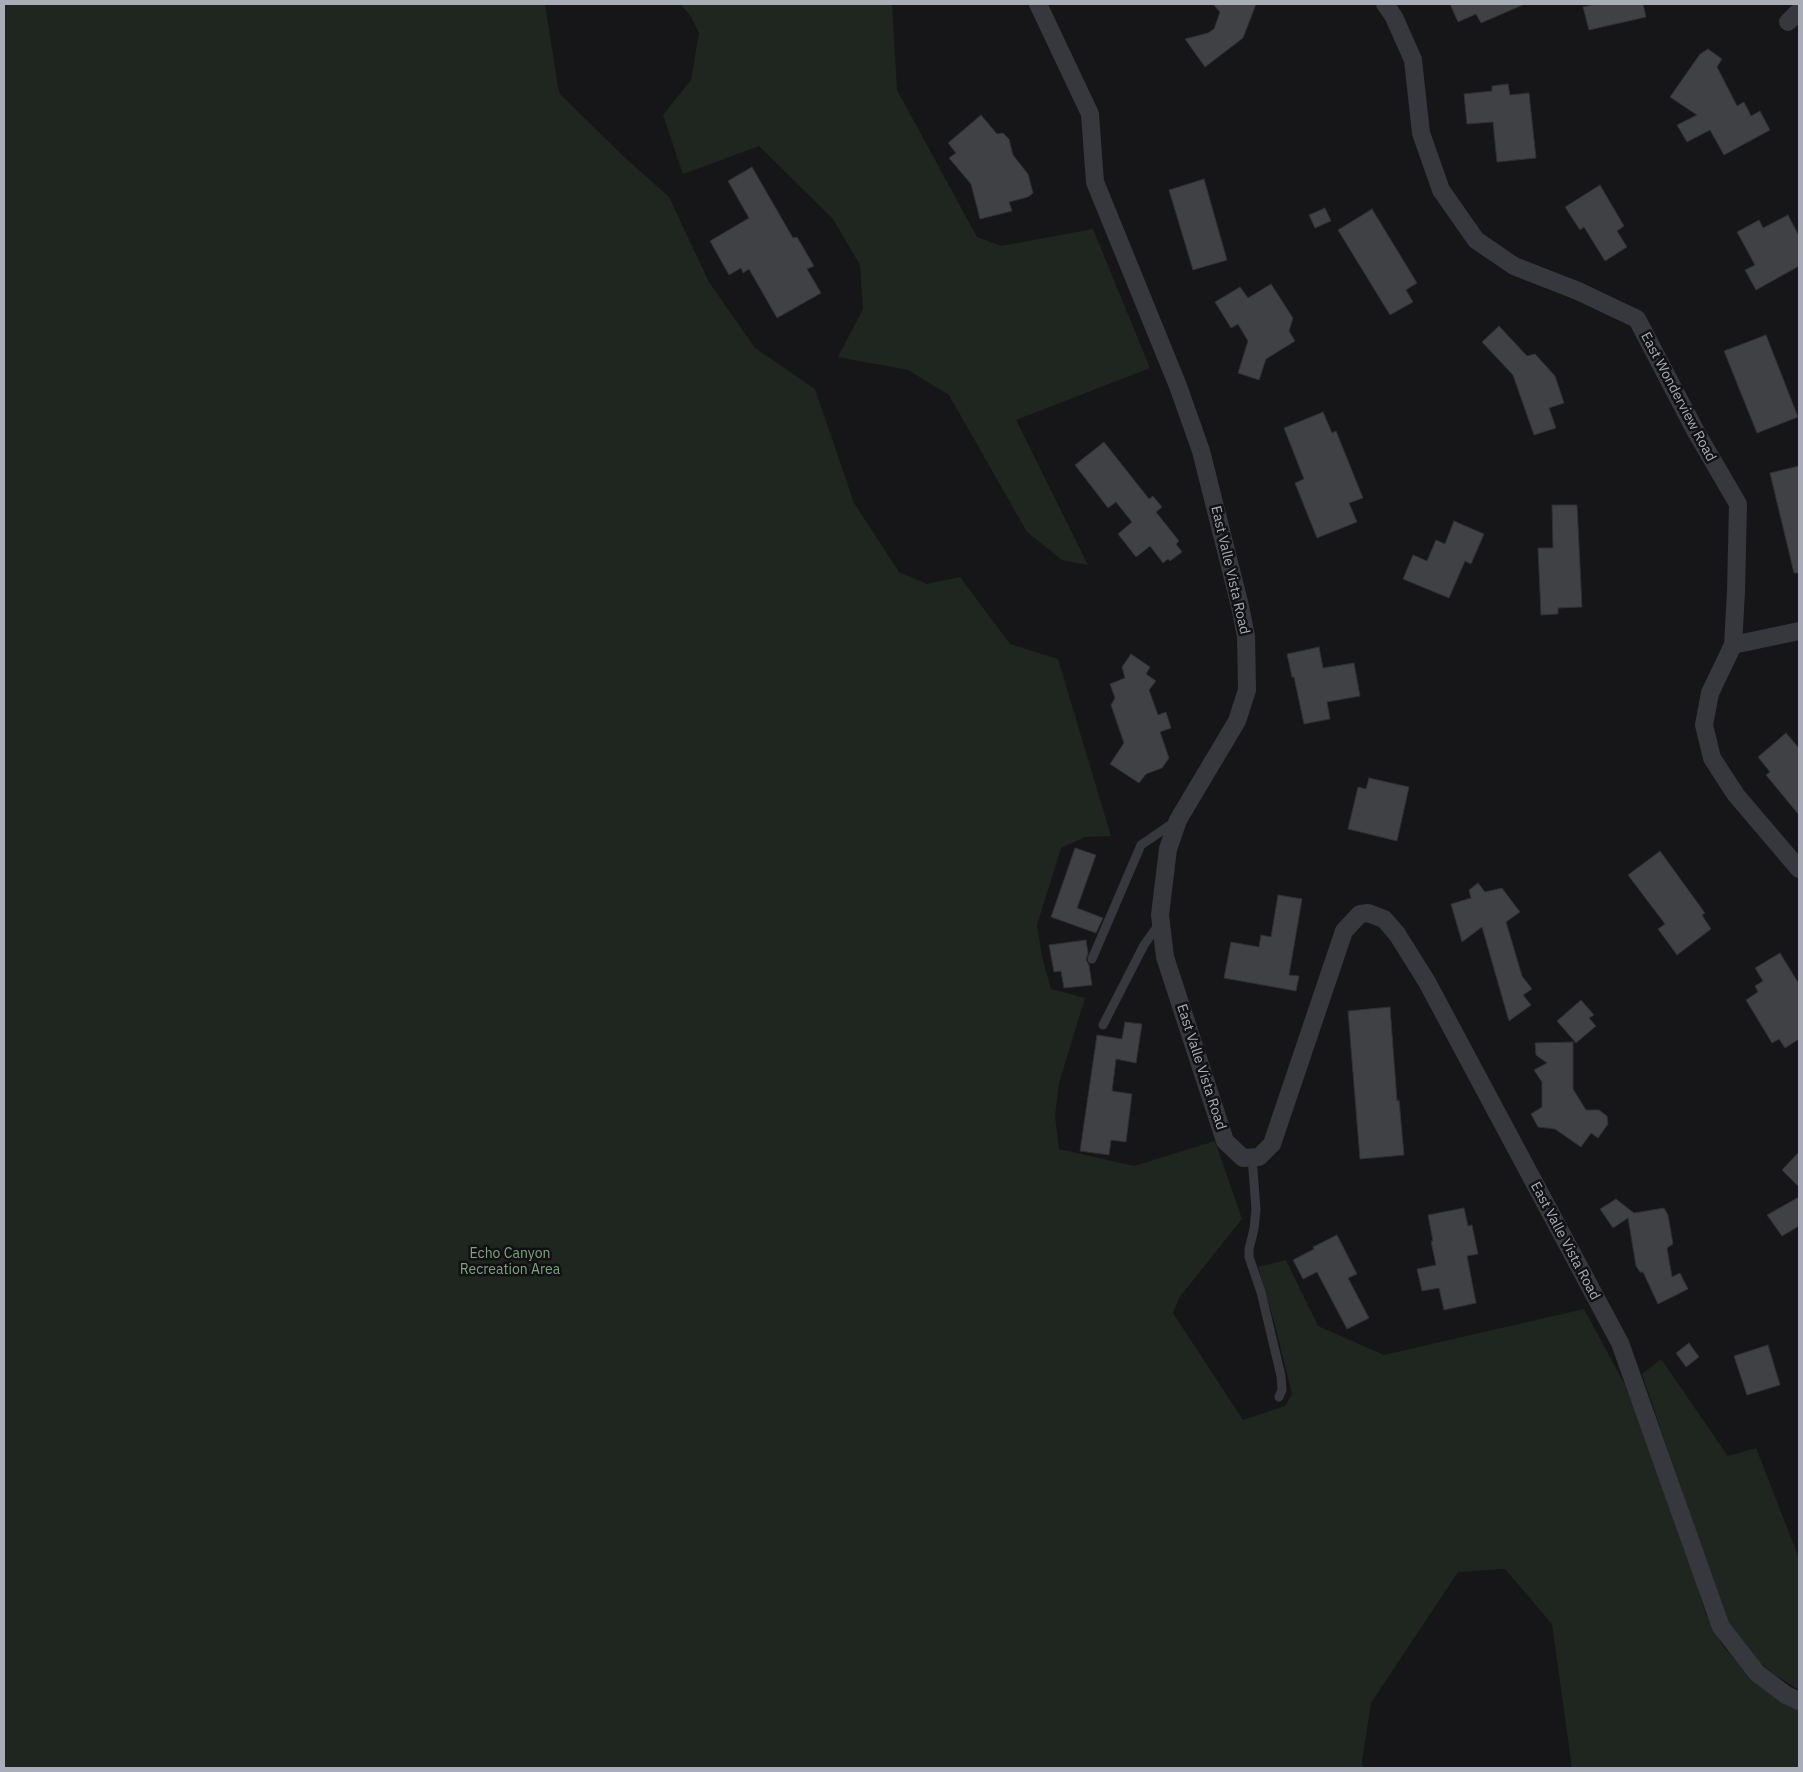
<!DOCTYPE html>
<html>
<head>
<meta charset="utf-8">
<style>
  body { margin:0 }
  #map { position:relative; width:1803px; height:1772px; overflow:hidden; background:#161618; font-family:"IBM Plex Sans",sans-serif }
  canvas { display:block }
  .frame { position:absolute; inset:0; border:5px solid #a8adb8; pointer-events:none }
</style>
</head>
<body>
<div id="map">
<canvas width="1803" height="1772"></canvas>
<div class="frame"></div>
</div>
<script>
const context = document.querySelector('canvas').getContext('2d');
context.lineJoin = 'round';
function fill(path, color) {
  context.fillStyle = color;
  context.fill(path, 'evenodd');
}
function toPath(rows) {
  const path = new Path2D();
  for (const r of rows) {
    path.moveTo(r[0], r[1]);
    for (let i = 2; i < r.length; i += 2) path.lineTo(r[i], r[i + 1]);
  }
  return path;
}
function trace(path, color, width, dash) {
  context.strokeStyle = color;
  context.lineWidth = width;
  context.lineCap = dash ? 'butt' : 'round';
  context.setLineDash(dash || []);
  context.stroke(path);
}
function write(font, color, halo, rows, align = 'center') {
  context.font = font + ' "IBM Plex Sans",sans-serif';
  context.lineWidth = 5;
  context.setLineDash([]);
  context.textBaseline = 'middle';
  context.strokeStyle = halo;
  context.fillStyle = color;
  for (const [text, x, y, turn = 0] of rows) {
    context.save();
    context.translate(x, y);
    context.rotate((+turn || 0) * Math.PI / 180);
    context.textAlign = isNaN(turn) ? turn : align;
    if (halo) context.strokeText(text, 0, 0);
    context.fillText(text, 0, 0);
    context.restore();
  }
}
fill(toPath([
  [4,4,545,4,559,93,621,154,669,197,709,282,755,348,815,389,854,503,899,572,927,584,960,577,1010,644,1058,659,1111,836,1085,837,1061,848,1037,925,1042,957,1051,989,1085,998,1059,1083,1055,1116,1059,1149,1134,1166,1215,1141,1242,1219,1179,1298,1173,1313,1243,1420,1285,1406,1292,1394,1274,1321,1258,1267,1286,1260,1318,1326,1384,1355,1584,1309,1624,1383,1667,1490,1706,1614,1722,1645,1752,1679,1780,1701,1799,1710,1799,1768,1572,1768,1552,1624,1505,1569,1458,1572,1371,1703,1362,1761,1363,1768,4,1768],
  [680,4,892,4,897,90,977,237,1001,246,1093,229,1150,368,1016,420,1088,565,1062,560,1027,532,949,395,908,370,838,357,863,309,860,265,833,219,759,146,683,174,663,115,691,80,699,33,690,15],
  [1661,1359,1728,1456,1756,1448,1799,1558,1799,1594,1798,1595,1799,1599,1799,1690,1775,1675,1751,1655,1727,1623,1642,1374]
]), '#1e261f');
const building = toPath([
  [1213,4,1256,4,1243,38,1205,67,1185,39,1208,33,1214,29,1220,12,1213,4],
  [1450,4,1525,4,1481,23,1476,14,1458,22,1450,4],
  [1597,4,1643,4,1646,17,1589,30,1583,7,1597,4],
  [1708,49,1722,59,1717,67,1737,106,1744,102,1751,116,1760,111,1770,130,1724,155,1710,130,1687,142,1677,125,1697,115,1670,97,1700,54,1708,49],
  [1508,84,1510,95,1529,93,1536,158,1497,162,1493,122,1467,124,1464,94,1492,91,1492,86,1508,84],
  [981,115,997,134,1003,133,1009,139,1013,155,1028,174,1033,193,1028,197,1009,202,1012,211,980,219,971,184,949,158,956,153,948,143,981,115],
  [752,167,793,238,797,237,814,266,807,269,821,293,777,318,749,269,743,273,741,268,729,275,710,241,749,218,728,181,752,167],
  [1204,179,1227,260,1193,270,1169,190,1204,179],
  [1600,185,1624,226,1617,231,1627,247,1605,261,1584,227,1580,230,1565,207,1600,185],
  [1325,208,1331,221,1315,228,1309,215,1325,208],
  [1372,209,1417,283,1406,290,1413,302,1390,315,1338,230,1372,209],
  [1788,215,1799,236,1799,266,1756,290,1745,270,1755,265,1737,232,1759,220,1763,228,1788,215],
  [1271,284,1293,318,1289,331,1295,341,1266,359,1259,380,1238,373,1248,341,1238,324,1231,328,1215,302,1240,287,1248,298,1271,284],
  [1499,326,1527,356,1535,354,1555,376,1564,403,1549,408,1556,428,1534,435,1513,375,1482,342,1499,326],
  [1766,335,1798,417,1757,433,1724,351,1766,335],
  [1323,412,1332,433,1336,431,1363,498,1349,503,1357,522,1317,538,1295,483,1304,479,1284,428,1323,412],
  [1104,442,1149,499,1153,496,1162,507,1156,512,1179,541,1176,544,1182,552,1170,561,1168,559,1163,563,1150,546,1136,557,1118,534,1132,522,1116,502,1108,508,1075,465,1104,442],
  [1799,466,1799,573,1794,573,1770,473,1799,466],
  [1552,505,1577,505,1582,607,1558,608,1558,614,1541,615,1538,548,1553,548,1552,505],
  [1454,521,1484,534,1471,564,1465,561,1449,598,1403,579,1413,555,1427,561,1436,540,1445,544,1454,521],
  [1319,647,1323,668,1354,663,1360,696,1327,702,1330,719,1304,724,1294,677,1292,677,1287,654,1319,647],
  [1131,654,1150,667,1146,674,1156,681,1149,690,1158,715,1166,712,1171,728,1160,732,1169,758,1162,768,1146,774,1139,783,1110,764,1124,743,1111,705,1115,698,1110,684,1125,678,1122,667,1131,654],
  [1786,733,1799,748,1799,815,1766,775,1770,772,1758,757,1786,733],
  [1369,778,1409,787,1397,841,1348,829,1358,787,1366,789,1369,778],
  [1075,848,1096,855,1077,908,1103,918,1096,933,1051,917,1075,848],
  [1660,851,1705,913,1702,915,1711,929,1677,955,1658,929,1665,924,1628,875,1660,851],
  [1478,883,1485,892,1502,888,1520,912,1506,922,1522,976,1532,989,1523,995,1531,1005,1509,1021,1482,927,1462,942,1451,904,1471,898,1469,890,1478,883],
  [1278,895,1302,899,1289,975,1299,976,1296,991,1224,978,1231,942,1259,947,1261,935,1271,937,1278,895],
  [1086,940,1088,953,1086,960,1089,965,1092,985,1064,988,1061,971,1054,972,1049,945,1086,940],
  [1780,953,1799,984,1799,1039,1785,1048,1779,1039,1772,1043,1746,1000,1758,992,1755,986,1763,981,1755,968,1780,953],
  [1581,1000,1594,1015,1589,1018,1596,1026,1576,1043,1557,1021,1581,1000],
  [1390,1007,1397,1101,1399,1100,1404,1155,1360,1159,1348,1011,1390,1007],
  [1125,1022,1142,1024,1136,1063,1116,1059,1112,1091,1132,1094,1126,1142,1111,1140,1109,1155,1080,1151,1097,1035,1122,1039,1125,1022],
  [1573,1042,1573,1089,1586,1110,1599,1110,1607,1116,1608,1124,1598,1138,1591,1133,1581,1147,1555,1129,1538,1127,1531,1114,1542,1107,1542,1082,1534,1070,1547,1063,1536,1055,1535,1043,1573,1042],
  [1799,1152,1799,1187,1782,1170,1799,1152],
  [1799,1197,1799,1226,1782,1236,1767,1215,1799,1197],
  [1616,1199,1634,1213,1664,1208,1668,1215,1673,1244,1667,1248,1672,1277,1680,1273,1688,1289,1658,1304,1643,1272,1640,1272,1636,1266,1628,1218,1613,1228,1600,1209,1616,1199],
  [1464,1208,1468,1226,1472,1225,1478,1254,1467,1256,1476,1303,1444,1310,1439,1288,1422,1291,1417,1269,1436,1265,1431,1241,1433,1241,1428,1215,1464,1208],
  [1337,1235,1357,1274,1348,1278,1369,1318,1347,1329,1317,1272,1303,1279,1293,1260,1314,1249,1313,1247,1337,1235],
  [1689,1343,1699,1357,1686,1367,1676,1353,1689,1343],
  [1768,1345,1780,1385,1747,1395,1734,1356,1768,1345]
]);
fill(building, '#404145');
trace(building, '#303034', 1);
trace(toPath([
  [1092,959,1141,845,1176,821],
  [1103,1025,1144,945,1159,924],
  [1252,1157,1256,1209,1254,1229,1249,1249,1249,1257,1261,1292,1281,1376,1282,1390,1279,1397]
]), '#37383d', 9);
trace(toPath([
  [1038,4,1090,114,1095,182,1178,386,1201,451,1240,606,1246,636,1247,690,1237,721,1178,820,1168,849,1160,915,1165,957,1225,1141,1243,1158,1259,1157,1272,1144,1344,931,1360,914,1368,913,1384,919,1397,934,1427,982,1620,1343,1721,1627,1757,1673,1786,1695,1799,1701],
  [1385,4,1394,17,1413,60,1421,133,1441,190,1476,240,1514,266,1578,291,1637,319,1696,432,1738,504,1736,592,1733,645,1710,693,1704,725,1712,758,1736,795,1799,869],
  [1788,22,1799,11],
  [1733,645,1799,631]
]), '#37383d', 18);
write('14px', '#a8adb8', '#111113', [
  ["East Wonderview Road",1678,397,62],
  ["East Valle Vista Road",1230,570,77],
  ["East Valle Vista Road",1201,1067,72],
  ["East Valle Vista Road",1565,1241,62]
]);
write('14px', '#7fa381', '#111113', [
  ["Echo Canyon",510,1254],
  ["Recreation Area",510,1270]
]);
</script>
</body>
</html>
